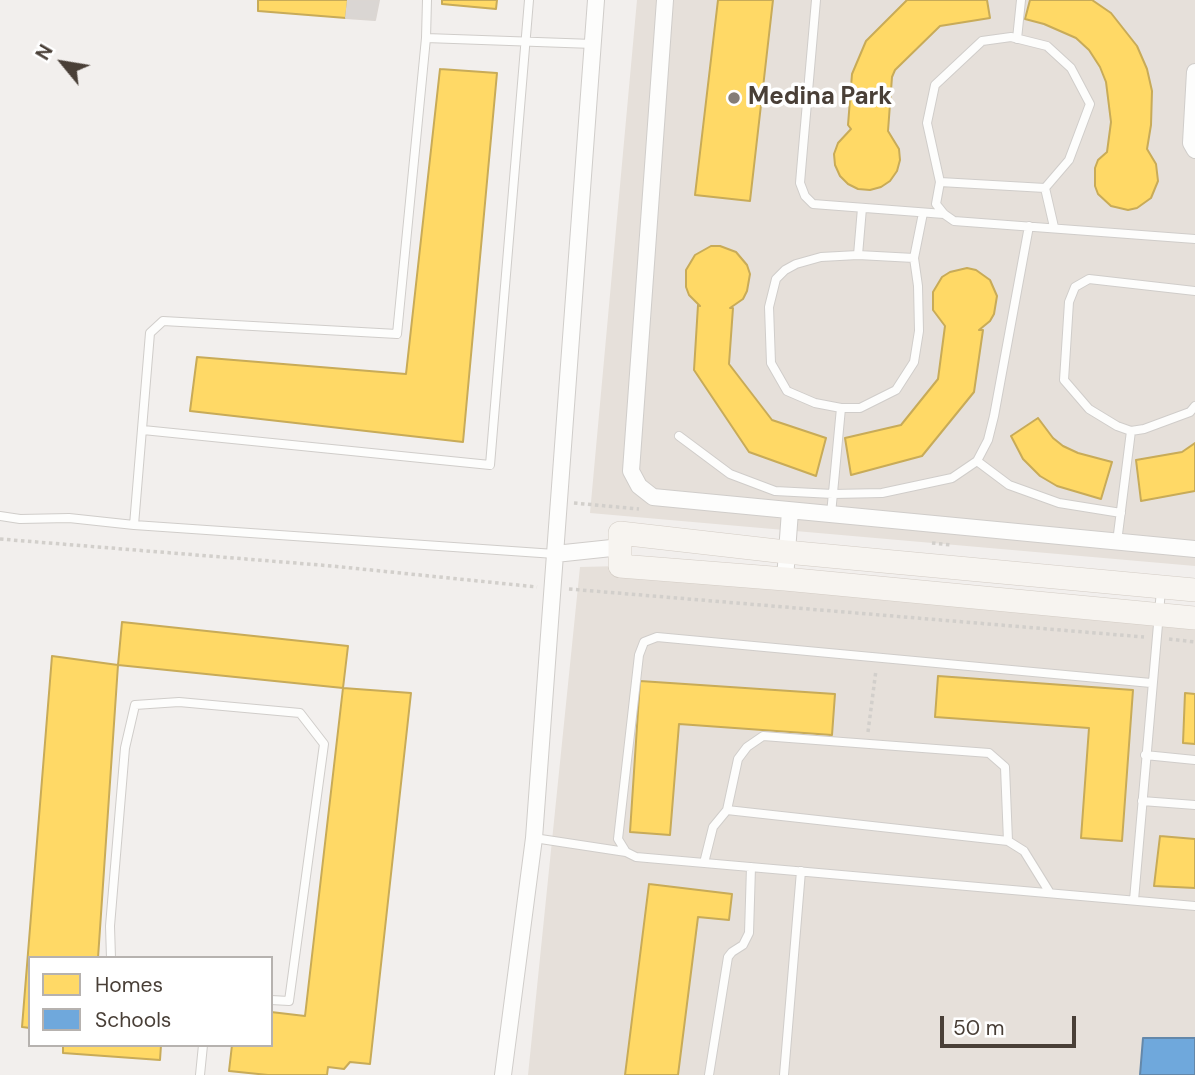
<!DOCTYPE html>
<html>
<head>
<meta charset="utf-8">
<style>
  body { margin:0 }
  #map { position:relative; width:1195px; height:1075px; overflow:hidden; background:#f2efed; font-family:"DM Sans",sans-serif }
  canvas { display:block }
  .legend { position:absolute; left:28px; top:956px; width:245px; height:91px; box-sizing:border-box; background:#fff; border:2px solid #b6b2af; margin:0; padding:9px 12px; list-style:none; font-size:21px; color:#493f37 }
  .legend li { display:flex; align-items:center; gap:14px; height:35px }
  .legend b { width:35px; border:2px solid #b6b2af }
  .north { position:absolute; left:28px; top:28px; width:70px; height:70px; -webkit-text-stroke:5px #fff; paint-order:stroke; rotate:300deg; font-size:19px; font-weight:700; line-height:28px; text-align:center; color:#493f37 }
  .north::after { content:''; display:block; margin:auto; width:24px; height:32px; background:#493f37; clip-path:polygon(50% 0,100% 100%,50% 72%,0 100%) }
  .scale { position:absolute; left:940px; top:1016px; width:136px; height:32px; box-sizing:border-box; border:4px solid #493f37; border-top:0; padding-left:9px; font-size:21px; line-height:24px; white-space:nowrap; color:#493f37; -webkit-text-stroke:5px #fff; paint-order:stroke }
</style>
</head>
<body>
<div id="map">
<canvas width="1195" height="1075"></canvas>
<ul class="legend">
<li><b style="height:19px;background:#ffd966"></b>Homes</li>
<li><b style="height:19px;background:#6fa8dc"></b>Schools</li>
</ul>
<div class="north">N</div>
<div class="scale">50 m</div>
</div>
<script>
const context = document.querySelector('canvas').getContext('2d');
context.lineJoin = 'round';
function fill(path, color) {
  context.fillStyle = color;
  context.fill(path, 'evenodd');
}
function toPath(rows) {
  const path = new Path2D();
  for (const r of rows) {
    path.moveTo(r[0], r[1]);
    for (let i = 2; i < r.length; i += 2) path.lineTo(r[i], r[i + 1]);
  }
  return path;
}
function trace(path, color, width, dash) {
  context.strokeStyle = color;
  context.lineWidth = width;
  context.lineCap = dash ? 'butt' : 'round';
  context.setLineDash(dash || []);
  context.stroke(path);
}
function write(font, color, halo, rows, align = 'center') {
  context.font = font + ' "DM Sans",sans-serif';
  context.lineWidth = 7;
  context.setLineDash([]);
  context.textBaseline = 'middle';
  context.strokeStyle = halo;
  context.fillStyle = color;
  for (const [text, x, y, turn = 0] of rows) {
    context.save();
    context.translate(x, y);
    context.rotate((+turn || 0) * Math.PI / 180);
    context.textAlign = isNaN(turn) ? turn : align;
    if (halo) context.strokeText(text, 0, 0);
    context.fillText(text, 0, 0);
    context.restore();
  }
}
fill(toPath([
  [637,0,1195,0,1195,566,590,513],
  [620,566,1195,621,1195,1075,528,1075,580,567]
]), '#e6e0da');
const homes = toPath([
  [258,0,348,0,346,18,258,11,258,0],
  [442,0,497,0,496,9,442,4,442,0],
  [718,0,773,0,750,201,695,195,718,0],
  [907,0,987,0,990,18,940,26,895,70,892,77,888,131,899,149,900,160,897,171,890,181,881,187,870,190,858,189,848,184,840,176,835,165,834,154,838,143,851,129,848,125,852,74,866,41,907,0],
  [1030,0,1092,0,1111,13,1137,46,1147,69,1152,91,1151,125,1147,149,1156,164,1158,181,1151,198,1137,208,1128,210,1111,206,1098,194,1095,186,1095,168,1098,160,1107,152,1111,122,1106,82,1100,67,1089,50,1076,38,1044,24,1025,19,1030,0],
  [440,69,497,73,463,442,190,411,197,357,406,374,440,69],
  [711,246,720,246,736,252,747,265,750,274,747,291,743,299,730,308,733,308,729,364,772,420,826,438,816,476,749,452,694,370,698,305,700,306,689,295,686,287,686,270,695,255,711,246],
  [967,268,976,270,990,280,997,296,994,314,990,321,979,330,983,330,974,392,922,456,851,475,845,438,901,425,938,379,945,326,933,310,933,292,942,277,950,272,967,268],
  [1038,418,1053,438,1063,446,1078,453,1112,462,1101,499,1057,486,1040,476,1023,459,1011,436,1038,418],
  [1195,443,1195,491,1141,501,1136,460,1182,452,1195,443],
  [122,622,348,646,343,688,118,665,122,622],
  [52,656,118,665,98,958,30,958,30,1028,22,1027,52,656],
  [938,676,1133,690,1122,841,1081,838,1089,728,935,717,938,676],
  [640,681,835,694,832,735,679,724,670,835,630,832,640,681],
  [343,688,411,693,370,1064,350,1062,344,1069,328,1067,327,1075,268,1075,229,1071,232,1045,271,1045,271,1012,305,1016,343,688],
  [1185,693,1195,694,1195,744,1183,743,1185,693],
  [1160,836,1195,839,1195,888,1154,886,1160,836],
  [649,884,732,894,729,920,698,917,678,1075,625,1075,649,884],
  [63,1045,161,1045,160,1060,63,1053,63,1045]
]);
fill(homes, '#ffd966');
trace(homes, '#c8ab58', 2);
const schools = toPath([
  [1143,1038,1195,1038,1195,1075,1140,1075,1143,1038]
]);
fill(schools, '#6fa8dc');
trace(schools, '#6488aa', 2);
const building = toPath([
  [348,0,379,0,375,20,346,18,348,0]
]);
fill(building, '#dad6d3');
trace(building, '#dbd6d2', 2);
const lane = toPath([
  [816,0,801,171,800,183,805,196,813,204,944,214],
  [426,38,593,44],
  [1017,39,1021,0],
  [940,182,1045,188],
  [1045,188,1069,160,1090,104,1071,68,1047,46,1011,37,982,41,935,85,927,123,940,182,936,204,944,214,954,221,1195,239],
  [1045,188,1054,227],
  [862,208,858,255,821,257,796,264,785,270,776,279,769,307,771,363,787,391,815,403,841,408,860,408,896,390,914,362,919,331,918,286,914,258,923,213],
  [858,255,914,258],
  [1195,291,1089,279,1075,287,1069,302,1064,380,1089,409,1117,426,1131,431,1144,429,1190,412,1195,406],
  [143,430,490,465,529,0],
  [679,436,730,474,775,491,833,494,882,493,952,478,977,461,988,440,994,416,1029,226],
  [977,461,1009,485,1059,503,1121,513],
  [831,514,841,408],
  [0,516,20,519,69,518,134,525,555,554],
  [134,525,150,333,163,321,397,334,426,38,427,0],
  [1117,542,1131,431],
  [1151,683,657,637,644,642,639,655,618,839,626,852,636,857,1195,906],
  [1145,755,1195,760],
  [1142,801,1195,805],
  [727,810,738,759,747,747,763,736,989,753,1005,767,1008,841],
  [534,838,626,852],
  [704,863,713,827,727,810,1008,841,1024,851,1050,893],
  [1134,900,1161,590],
  [111,958,110,926,125,748,135,705,179,702,300,713,324,744,289,1001,271,1000],
  [200,1075,203,1045],
  [709,1075,728,957,732,952,743,945,749,933,751,867],
  [784,1075,801,871]
]);
const street = toPath([
  [665,0,631,471,639,486,653,497,1195,549],
  [1195,72,1191,143,1195,150],
  [555,554,621,547],
  [785,579,790,511],
  [503,1075,534,838,596,0]
]);
const secondary = toPath([
  [1195,590,786,552,620,533,620,566,785,579,1195,618]
]);
trace(lane, '#d0cdca', 10);
trace(street, '#d0cdca', 18);
trace(secondary, '#d3ccc5', 24);
trace(toPath([
  [574,503,639,509],
  [0,539,332,566,537,587],
  [932,543,952,545],
  [569,589,1144,637],
  [1169,639,1195,642],
  [868,732,876,670]
]), '#d2cfcb', 3.5, [3.5, 3.5]);
trace(lane, '#fdfdfc', 8);
trace(street, '#fdfdfc', 16);
trace(secondary, '#f7f4f0', 23);
for (const [x, y, r, color] of [
  [734,98,7,"#847d77"]
]) {
  const dot = new Path2D();
  dot.arc(x, y, r, 0, 2 * Math.PI);
  context.fillStyle = color;
  context.fill(dot);
  trace(dot, '#fff', 2.5);
}
write('bold 24px', '#493f37', '#fff', [
  ["Medina Park",748,98]
], 'left');
</script>
</body>
</html>
